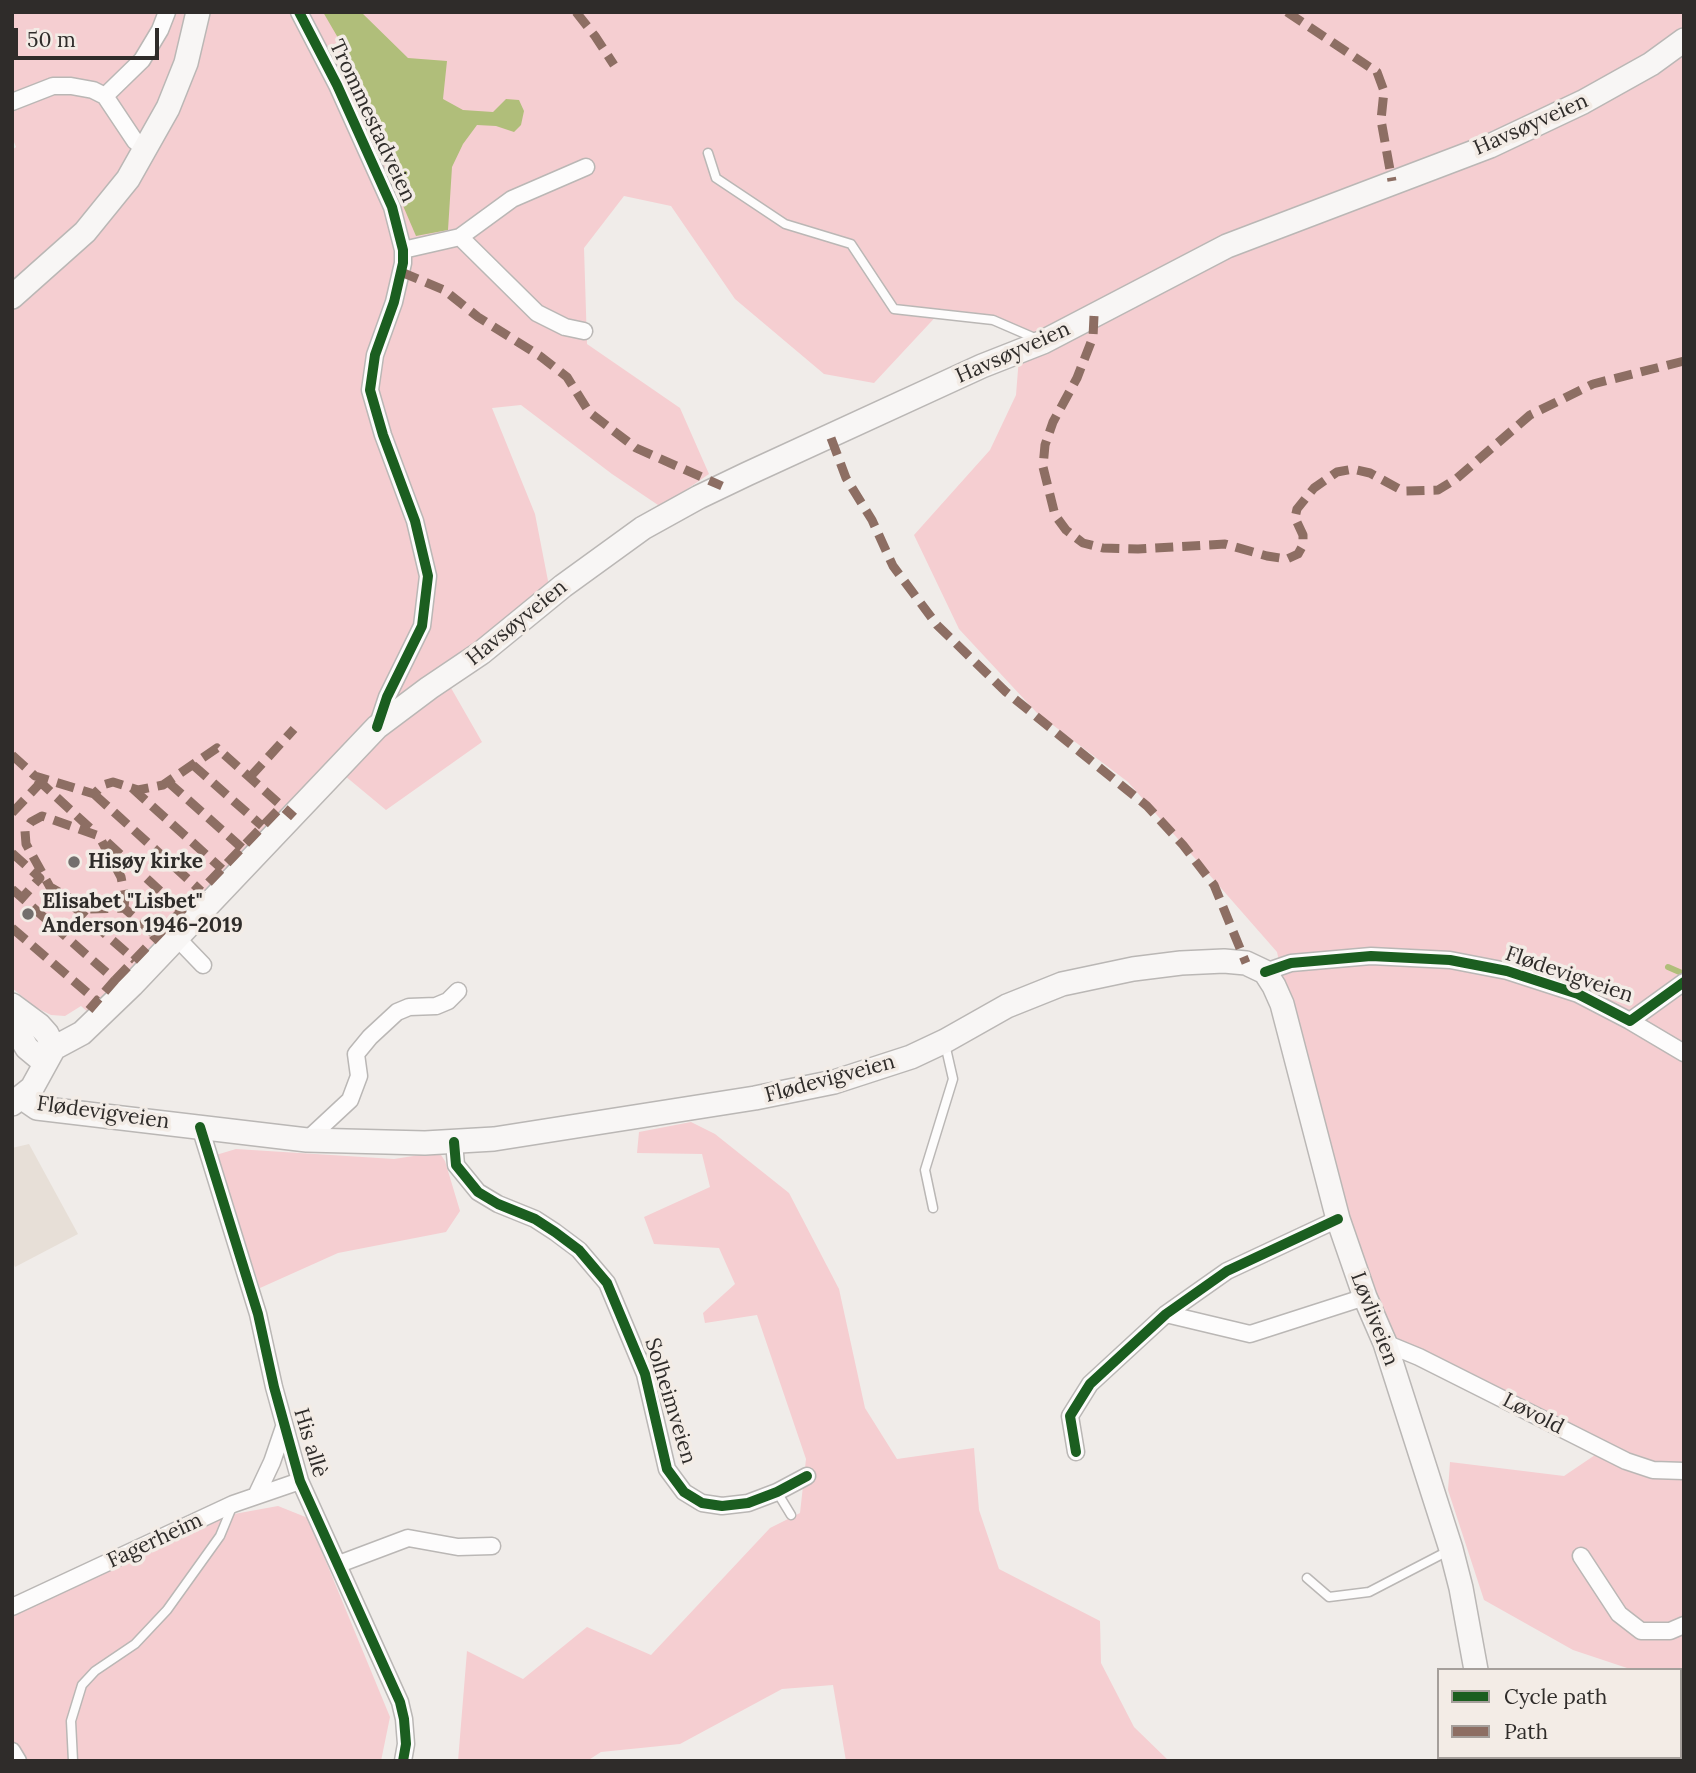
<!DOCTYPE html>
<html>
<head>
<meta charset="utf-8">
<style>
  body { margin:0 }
  #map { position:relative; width:1696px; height:1773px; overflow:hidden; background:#f0ece9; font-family:Lora,serif }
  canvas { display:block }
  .frame { position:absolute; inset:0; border:14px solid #2f2c2a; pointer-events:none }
  .legend { position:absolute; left:1437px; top:1668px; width:245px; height:91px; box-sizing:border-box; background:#f3ece6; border:2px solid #a59f9b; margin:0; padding:9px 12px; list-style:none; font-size:21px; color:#2f2c2a }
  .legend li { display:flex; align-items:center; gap:14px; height:35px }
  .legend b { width:35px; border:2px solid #a59f9b }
  .scale { position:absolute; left:14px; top:28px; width:145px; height:32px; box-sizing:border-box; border:4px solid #2f2c2a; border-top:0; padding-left:9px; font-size:21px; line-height:24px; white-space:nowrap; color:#2f2c2a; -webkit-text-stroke:5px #f3ece6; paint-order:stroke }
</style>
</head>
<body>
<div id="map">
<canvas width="1696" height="1773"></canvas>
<div class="frame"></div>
<ul class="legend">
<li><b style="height:9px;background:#1b5e20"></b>Cycle path</li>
<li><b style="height:9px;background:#8d6e63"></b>Path</li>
</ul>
<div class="scale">50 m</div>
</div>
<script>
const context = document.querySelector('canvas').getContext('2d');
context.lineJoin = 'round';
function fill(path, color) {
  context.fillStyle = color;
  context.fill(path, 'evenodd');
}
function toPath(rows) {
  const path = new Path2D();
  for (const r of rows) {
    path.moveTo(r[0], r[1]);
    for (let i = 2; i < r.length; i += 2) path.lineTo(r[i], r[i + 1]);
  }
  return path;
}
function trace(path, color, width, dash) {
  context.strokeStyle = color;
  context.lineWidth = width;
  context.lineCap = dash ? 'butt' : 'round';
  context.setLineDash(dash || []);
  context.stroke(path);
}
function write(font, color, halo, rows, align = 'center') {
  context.font = font + ' Lora,serif';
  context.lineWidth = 7;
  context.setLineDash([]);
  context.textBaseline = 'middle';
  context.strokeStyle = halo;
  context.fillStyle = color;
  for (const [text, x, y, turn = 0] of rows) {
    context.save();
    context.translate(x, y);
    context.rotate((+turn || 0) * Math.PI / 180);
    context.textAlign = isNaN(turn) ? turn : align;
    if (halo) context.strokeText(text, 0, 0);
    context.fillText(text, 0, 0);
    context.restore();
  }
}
fill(toPath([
  [29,1144,78,1234,15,1267,12,1261,12,1148]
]), '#e7dfd7');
fill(toPath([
  [12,12,1684,12,1684,1687,1680,1685,1680,1670,1633,1670,1573,1650,1484,1600,1448,1490,1450,1462,1564,1476,1598,1453,1392,1347,1326,1174,1277,952,1128,782,1037,713,959,629,914,535,990,450,1016,395,1021,332,942,310,874,383,824,374,735,299,671,206,624,196,584,248,587,344,680,408,709,474,661,507,612,474,521,405,492,408,535,514,549,586,443,674,482,742,386,810,333,766,263,830,90,1014,81,1006,65,1016,51,1015,35,1007,12,988,12,150,16,147,12,137],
  [691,1122,715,1134,789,1193,839,1289,865,1408,897,1459,974,1448,979,1510,999,1569,1100,1621,1101,1663,1134,1727,1169,1761,846,1761,833,1685,782,1689,680,1744,601,1752,587,1761,458,1761,467,1651,523,1679,587,1627,651,1655,770,1528,800,1513,806,1459,757,1315,705,1323,703,1313,735,1284,719,1248,654,1244,644,1217,710,1187,702,1154,637,1153,639,1132],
  [236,1149,394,1159,439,1152,445,1161,460,1211,446,1232,338,1253,260,1288,216,1155],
  [278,1506,308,1518,390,1717,381,1761,12,1761,12,1599,190,1522],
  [1680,1736,1684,1736,1684,1761,1501,1761,1500,1757,1680,1757]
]), '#f5ced1');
fill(toPath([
  [323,12,361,12,408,58,447,61,443,99,463,110,493,112,506,99,519,100,524,111,521,125,514,132,496,126,477,125,463,144,452,167,448,230,416,236,350,82,352,62]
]), '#b0be7a');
trace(toPath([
  [1668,967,1684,974]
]), '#b0be7a', 6);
const lane = toPath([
  [708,153,716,178,785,224,851,244,894,309,993,320,1037,339],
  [933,1208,925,1170,953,1079,945,1044],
  [777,1492,791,1515],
  [1307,1578,1329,1597,1369,1592,1448,1551],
  [73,1761,71,1721,82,1685,95,1671,135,1644,167,1610,220,1536,232,1507]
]);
const street = toPath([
  [299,12,337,85,392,207,403,250,403,263,394,302,375,355,370,390,383,435,415,521,428,576,422,626,387,697,377,727],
  [105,96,142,60,160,30,167,12],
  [12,102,53,86,71,86,93,90,105,96,135,141,146,150],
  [460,237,537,313,565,327,584,331],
  [403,250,460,237,512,199,586,167],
  [178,939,203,965],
  [1265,972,1291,963,1371,956,1450,960,1507,971,1578,994,1630,1021,1684,982],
  [1630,1021,1684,1053],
  [200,1127,258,1314,274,1387,300,1481,400,1702,404,1719,406,1744,403,1761],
  [307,1140,350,1100,359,1076,356,1054,370,1037,397,1012,409,1007,436,1006,448,1001,458,991],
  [454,1142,456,1165,478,1192,498,1204,535,1219,555,1232,579,1250,607,1283,645,1374,667,1469,684,1492,702,1503,722,1506,748,1503,777,1492,807,1476],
  [1166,1314,1250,1334,1365,1297],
  [1385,1343,1419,1357,1626,1461,1653,1470,1684,1471],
  [1076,1452,1070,1416,1090,1384,1166,1314,1227,1271,1338,1219],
  [256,1496,272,1462,284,1427],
  [1581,1556,1619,1614,1641,1631,1670,1631,1684,1625],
  [339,1564,408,1538,458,1547,492,1546],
  [12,1607,233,1504,300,1481],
  [12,1751,18,1761]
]);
const secondary = toPath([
  [12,297,85,232,128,179,168,108,186,63,198,12],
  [12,1005,39,1025,47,1034,54,1048],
  [12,1023,27,1048,45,1063],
  [54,1048,82,1033,132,985,377,727,429,688,481,653,563,586,643,528,699,497,747,474,982,366,1043,342,1227,246,1490,146,1583,102,1651,64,1684,40],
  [21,1097,37,1108,307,1140,425,1143,494,1139,755,1098,834,1082,911,1057,945,1041,1007,1006,1062,984,1133,969,1181,963,1224,961,1246,963,1265,972,1274,986,1282,1004,1338,1219,1365,1297,1385,1343,1451,1549,1461,1588,1476,1670],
  [12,1104,32,1088,54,1048],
  [1492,1757,1492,1761]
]);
trace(lane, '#bab7b5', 11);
trace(street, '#bab7b5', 19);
trace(secondary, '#bab7b5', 26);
trace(lane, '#fdfcfc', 8);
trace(street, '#fdfcfc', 16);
trace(secondary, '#f8f6f5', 23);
trace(toPath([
  [576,12,595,36,614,65],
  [1287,12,1377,72,1384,91,1381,120,1392,181],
  [401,272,444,290,478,317,540,356,567,377,589,412,636,448,722,486],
  [1094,316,1093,337,1077,378,1053,422,1045,445,1043,467,1055,515,1066,530,1083,543,1103,548,1138,549,1225,544,1267,556,1287,559,1298,554,1303,545,1303,535,1295,518,1297,509,1314,488,1337,472,1353,469,1370,473,1403,491,1438,490,1456,479,1530,415,1593,384,1684,361],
  [831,438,846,478,872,520,893,566,937,625,1006,692,1147,806,1183,845,1214,885,1246,963],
  [12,755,35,776,94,794,103,785,113,782,138,790,163,785,217,748,294,817],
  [193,765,262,826],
  [250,777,294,729],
  [37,779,91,829],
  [168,782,242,848],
  [132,788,222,869],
  [94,794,201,891],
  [12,813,44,779],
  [107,842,182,911],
  [12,853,40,878,22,898],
  [12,889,115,980,89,1010],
  [72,905,135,960],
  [124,908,125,897,121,877,99,836,42,816,31,822,25,831,26,844,50,887,89,909,124,908,157,937],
  [12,928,97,1001],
  [115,980,282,806]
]), '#8d6e63', 9, [18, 9]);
trace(toPath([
  [299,12,337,85,392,207,403,250,403,263,394,302,375,355,370,390,383,435,415,521,428,576,422,626,387,697,377,727],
  [1265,972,1291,963,1371,956,1450,960,1507,971,1578,994,1630,1021,1684,982],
  [200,1127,258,1314,274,1387,300,1481,400,1702,404,1719,406,1744,403,1761],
  [454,1142,456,1165,478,1192,498,1204,535,1219,555,1232,579,1250,607,1283,645,1374,667,1469,684,1492,702,1503,722,1506,748,1503,777,1492,807,1476],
  [1076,1452,1070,1416,1090,1384,1166,1314,1227,1271,1338,1219]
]), '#1b5e20', 10);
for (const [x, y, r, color] of [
  [74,862,7,"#736f6d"],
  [28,914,7,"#736f6d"]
]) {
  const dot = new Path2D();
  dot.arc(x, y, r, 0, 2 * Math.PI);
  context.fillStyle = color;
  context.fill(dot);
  trace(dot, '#f3ece6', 2.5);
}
write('21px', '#2f2c2a', '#f3ece6', [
  ["Trommestadveien",372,121,65],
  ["Havsøyveien",1531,125,-24],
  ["Havsøyveien",1013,353,-24],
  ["Havsøyveien",517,623,-39],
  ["Flødevigveien",1569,975,19],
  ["Flødevigveien",830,1079,-15],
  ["Flødevigveien",103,1113,8],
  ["Løvliveien",1374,1319,69],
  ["Solheimveien",670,1401,73],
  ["Løvold",1533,1414,27],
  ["His allè",310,1443,73],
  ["Fagerheim",155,1541,-25]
]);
write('bold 21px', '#2f2c2a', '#f3ece6', [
  ["Hisøy kirke",88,862],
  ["Elisabet \"Lisbet\"",42,902],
  ["Anderson 1946-2019",42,926]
], 'left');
</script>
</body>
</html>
